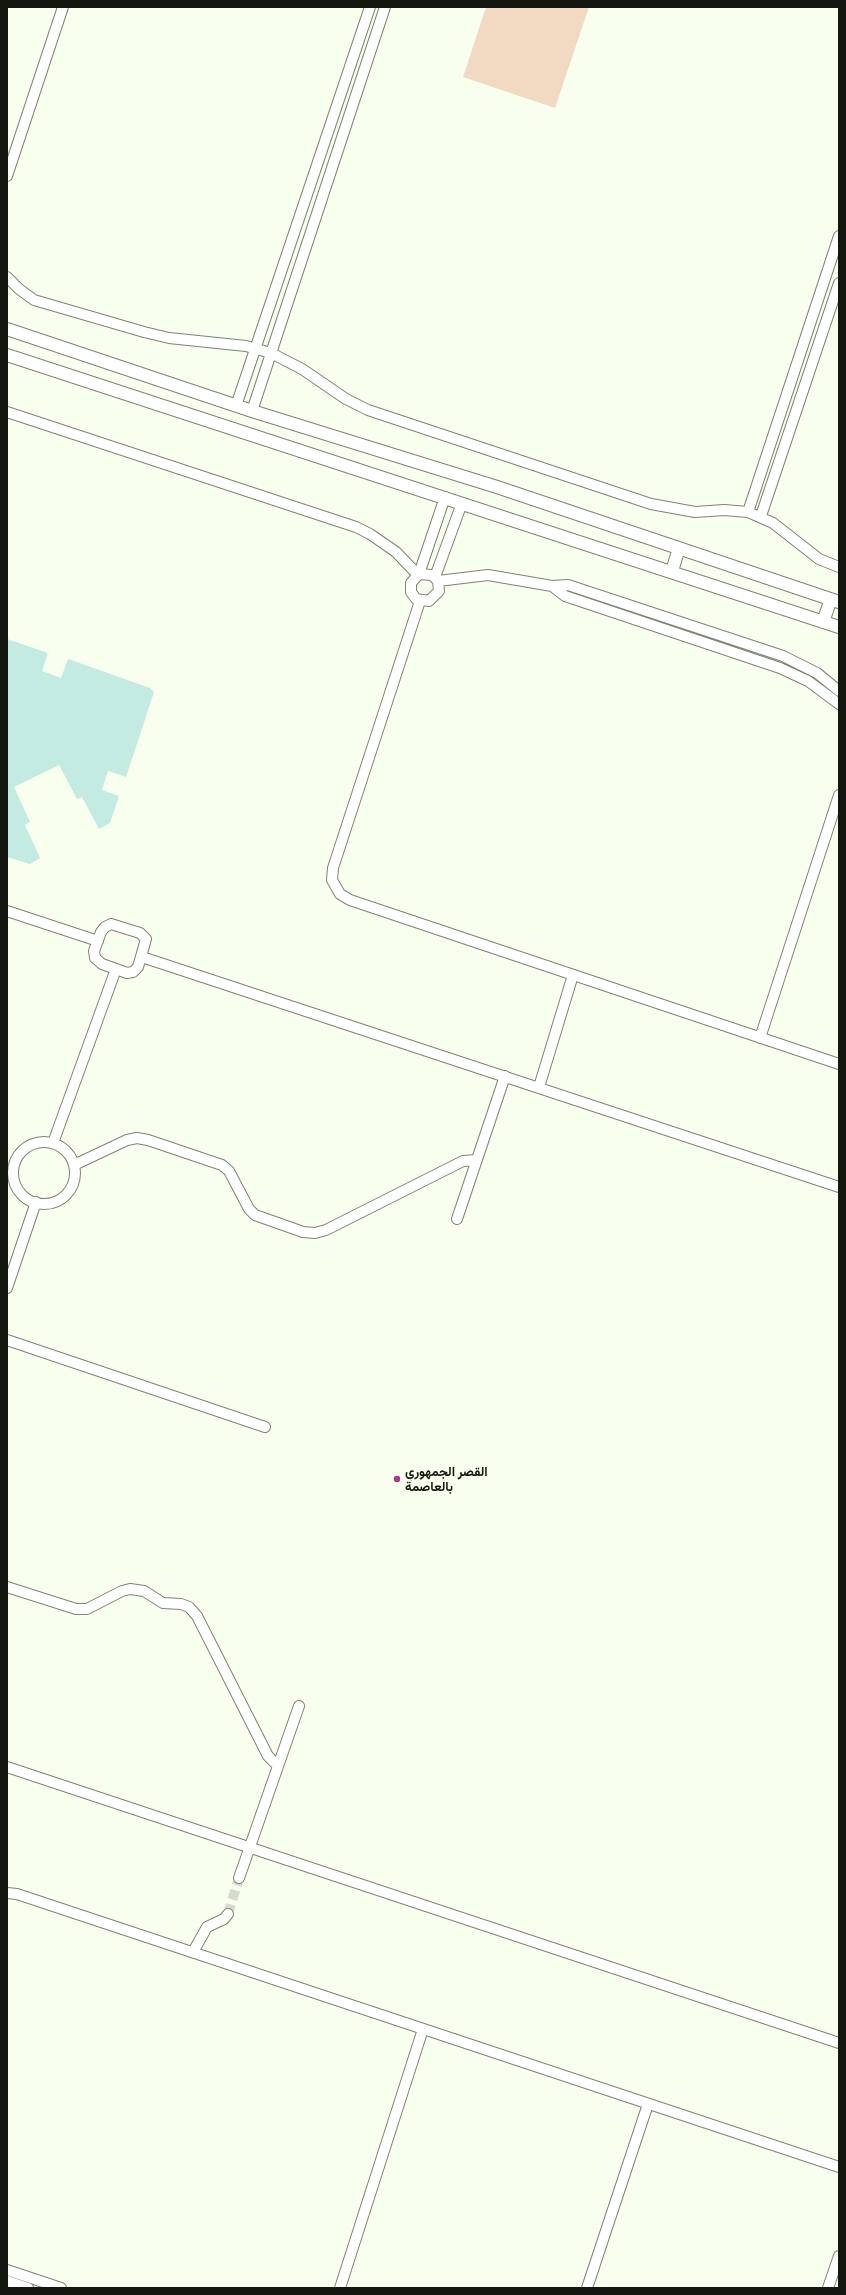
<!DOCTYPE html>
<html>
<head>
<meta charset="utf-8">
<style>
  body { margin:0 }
  #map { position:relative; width:846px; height:2295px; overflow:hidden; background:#f8ffee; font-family:Manrope,sans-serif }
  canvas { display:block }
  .frame { position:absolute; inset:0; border:8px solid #14170f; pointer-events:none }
</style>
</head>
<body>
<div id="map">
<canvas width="846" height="2295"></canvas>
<div class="frame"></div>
</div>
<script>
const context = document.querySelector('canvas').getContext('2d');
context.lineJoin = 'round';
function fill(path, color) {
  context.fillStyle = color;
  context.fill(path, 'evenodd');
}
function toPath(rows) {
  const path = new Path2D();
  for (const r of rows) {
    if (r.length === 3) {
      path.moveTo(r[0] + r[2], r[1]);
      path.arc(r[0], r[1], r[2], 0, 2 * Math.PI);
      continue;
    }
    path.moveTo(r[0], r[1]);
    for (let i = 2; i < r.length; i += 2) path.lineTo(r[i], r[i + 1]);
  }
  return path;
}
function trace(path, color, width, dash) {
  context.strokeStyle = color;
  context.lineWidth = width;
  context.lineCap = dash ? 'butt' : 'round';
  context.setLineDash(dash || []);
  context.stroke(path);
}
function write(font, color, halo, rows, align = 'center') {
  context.font = font + ' Manrope,Vazirmatn,sans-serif';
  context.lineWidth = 3;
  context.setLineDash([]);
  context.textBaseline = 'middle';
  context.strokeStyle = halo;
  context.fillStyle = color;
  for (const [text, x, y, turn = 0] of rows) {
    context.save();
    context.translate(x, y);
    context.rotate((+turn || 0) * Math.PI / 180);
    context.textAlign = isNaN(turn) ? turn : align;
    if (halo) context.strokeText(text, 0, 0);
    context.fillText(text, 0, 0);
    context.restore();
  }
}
fill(toPath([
  [486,7,589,7,555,108,463,77]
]), '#f1d9c2');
fill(toPath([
  [7,639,48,653,42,671,61,678,68,659,150,688,154,692,126,777,108,771,102,790,119,796,110,823,99,829,82,797,77,799,59,765,14,787,30,822,25,825,40,858,30,864,7,857]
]), '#c4ebe2');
trace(toPath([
  [228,1914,239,1878]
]), '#d6dccd', 10, [10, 5]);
const minor = toPath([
  [7,176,63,7],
  [7,277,19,289,34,300,144,332,169,338,246,346,271,353,302,369,346,399,368,410,651,504,695,512,724,510,748,512,773,523,819,559,839,567],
  [236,406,370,7],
  [252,411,385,7],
  [7,412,356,527,370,534,396,552,418,575],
  [748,512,839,236],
  [761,516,839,283],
  [419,574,432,575,438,581,439,591,429,601,416,599,411,592,411,583,419,574,445,497],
  [435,577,462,503],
  [438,581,488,575,552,586,568,585,783,656,817,673,839,691],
  [552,586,565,596,780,668,808,681,839,704],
  [420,601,333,868,332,880,340,894,350,900,839,1064],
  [7,911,98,941],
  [111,924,140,933,146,939,138,967,133,972,127,973,102,964,95,958,94,951,101,932,105,927,111,924],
  [142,957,839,1187],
  [760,1038,839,795],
  [539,1087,573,975],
  [44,1173,31],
  [53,1143,116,969],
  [74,1165,127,1140,137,1138,148,1140,222,1165,229,1171,249,1209,255,1215,303,1232,315,1233,326,1230,463,1161,477,1160],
  [457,1219,505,1076],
  [7,1288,36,1202],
  [7,1340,265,1427],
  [7,1587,76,1609,87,1609,122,1591,130,1589,144,1591,163,1603,181,1604,189,1607,197,1616,268,1756,278,1766],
  [7,1767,839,2043],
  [239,1878,299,1706],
  [7,1893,17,1894,839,2167],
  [193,1952,207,1927,224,1919,228,1914],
  [7,2270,61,2288],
  [7,2281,28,2288],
  [340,2288,423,2029],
  [587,2288,648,2104],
  [828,2288,839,2256]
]);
const tertiary = toPath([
  [7,329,252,411,497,487,839,602],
  [7,355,839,627],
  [672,571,679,548],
  [823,622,831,599]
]);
trace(minor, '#7e8572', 12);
trace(tertiary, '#7e8572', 14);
trace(minor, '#fff', 10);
trace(tertiary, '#fff', 12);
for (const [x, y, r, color] of [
  [397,1479,4,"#ac368e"]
]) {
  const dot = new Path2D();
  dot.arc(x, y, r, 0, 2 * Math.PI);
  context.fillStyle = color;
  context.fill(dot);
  trace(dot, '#f8ffee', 1.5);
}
write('bold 13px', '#14170f', '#f8ffee', [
  ["القصر الجمهوري",405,1472],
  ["بالعاصمة",405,1487]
], 'left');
</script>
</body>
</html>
